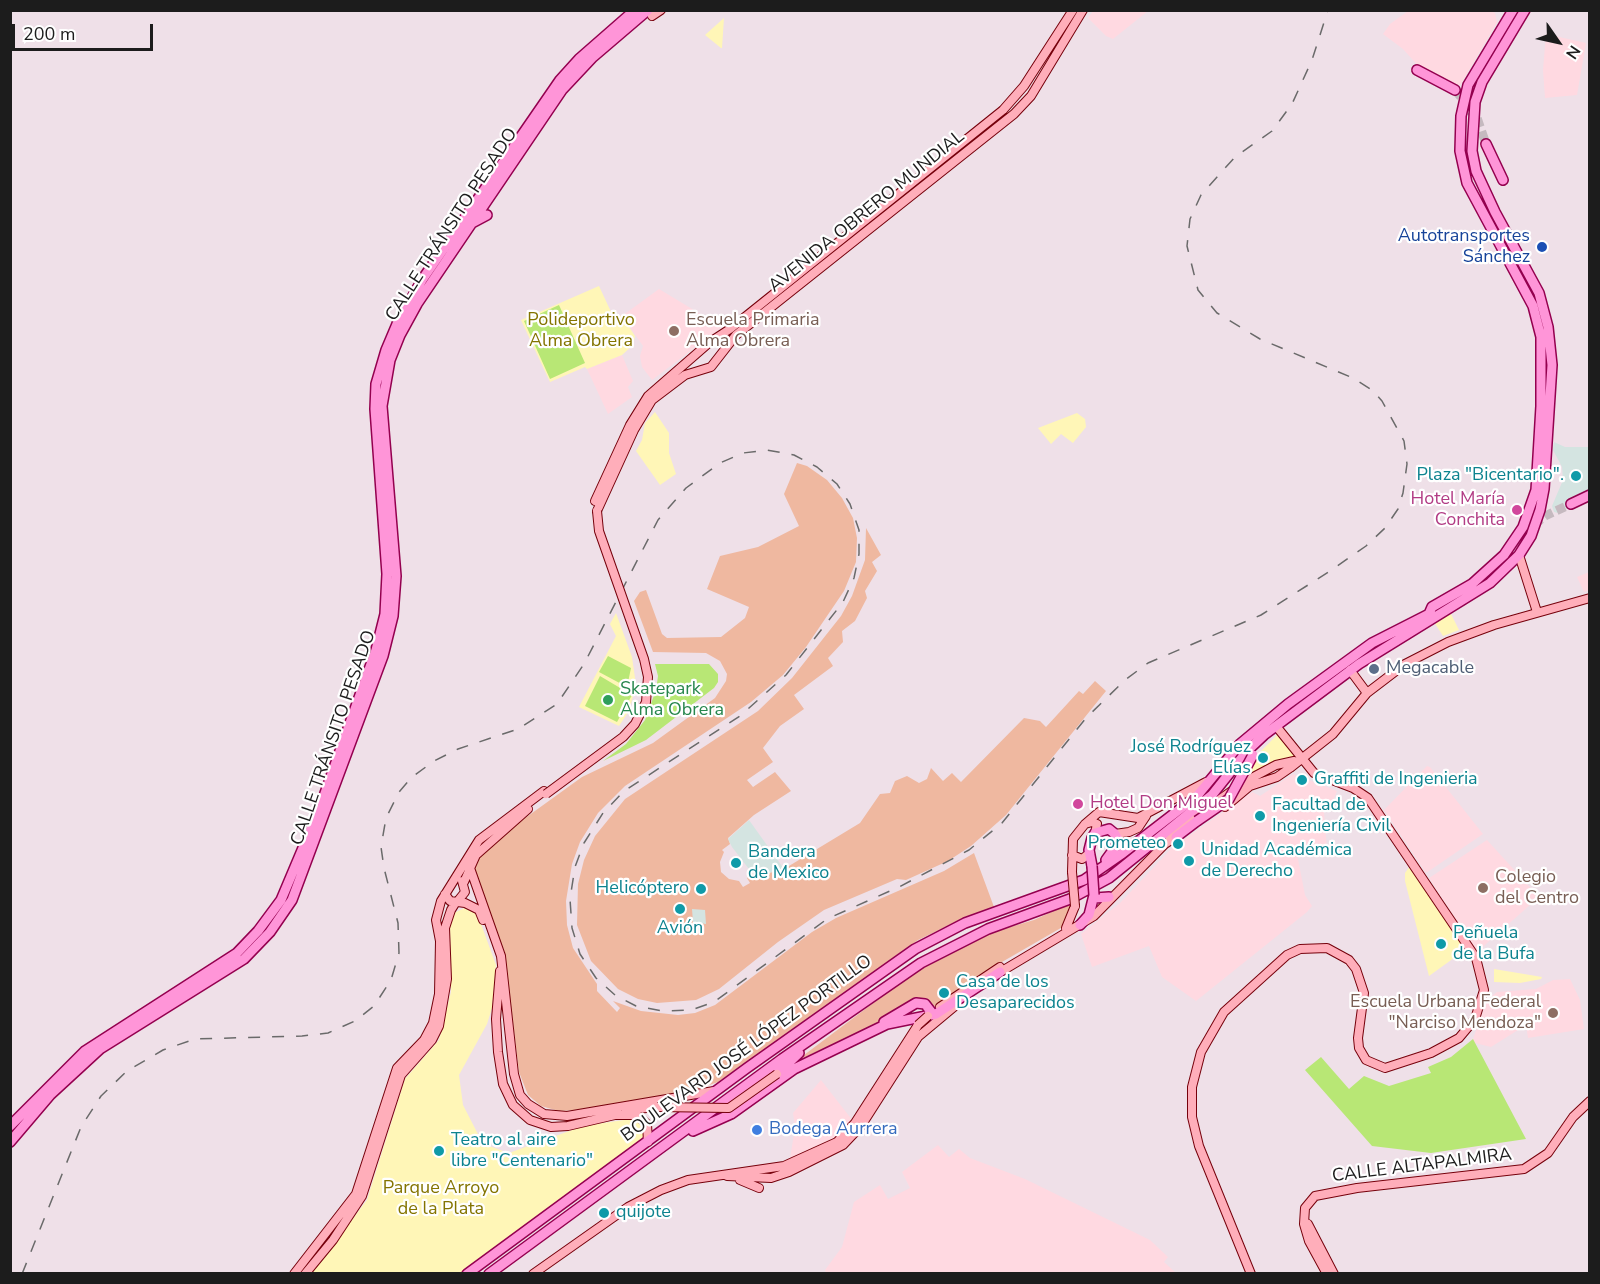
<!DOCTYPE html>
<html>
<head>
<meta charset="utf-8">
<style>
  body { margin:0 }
  #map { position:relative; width:1600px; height:1284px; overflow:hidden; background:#efe0e8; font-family:"Nunito Sans",sans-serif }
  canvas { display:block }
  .frame { position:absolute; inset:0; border:12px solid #1c1c1c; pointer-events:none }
  .north { position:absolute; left:1528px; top:12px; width:60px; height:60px; -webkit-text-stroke:4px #fff; paint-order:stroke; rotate:124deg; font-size:16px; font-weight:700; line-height:24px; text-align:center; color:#1c1c1c }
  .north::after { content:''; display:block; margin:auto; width:21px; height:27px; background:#1c1c1c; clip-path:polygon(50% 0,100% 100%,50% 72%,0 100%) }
  .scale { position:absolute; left:12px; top:24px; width:141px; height:27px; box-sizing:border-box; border:3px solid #1c1c1c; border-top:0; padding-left:8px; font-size:18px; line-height:21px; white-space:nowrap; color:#1c1c1c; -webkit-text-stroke:4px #fff; paint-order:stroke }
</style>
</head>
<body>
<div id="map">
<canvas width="1600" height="1284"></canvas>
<div class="frame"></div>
<div class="north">N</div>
<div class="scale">200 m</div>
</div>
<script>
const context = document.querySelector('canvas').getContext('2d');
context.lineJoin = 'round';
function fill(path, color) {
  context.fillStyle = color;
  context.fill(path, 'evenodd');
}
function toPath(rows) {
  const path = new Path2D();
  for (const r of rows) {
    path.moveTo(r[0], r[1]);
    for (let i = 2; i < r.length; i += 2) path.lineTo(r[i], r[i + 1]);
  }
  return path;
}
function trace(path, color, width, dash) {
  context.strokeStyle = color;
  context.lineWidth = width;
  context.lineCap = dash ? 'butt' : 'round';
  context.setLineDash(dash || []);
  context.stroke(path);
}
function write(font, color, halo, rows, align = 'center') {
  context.font = font + ' "Nunito Sans",sans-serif';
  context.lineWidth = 4.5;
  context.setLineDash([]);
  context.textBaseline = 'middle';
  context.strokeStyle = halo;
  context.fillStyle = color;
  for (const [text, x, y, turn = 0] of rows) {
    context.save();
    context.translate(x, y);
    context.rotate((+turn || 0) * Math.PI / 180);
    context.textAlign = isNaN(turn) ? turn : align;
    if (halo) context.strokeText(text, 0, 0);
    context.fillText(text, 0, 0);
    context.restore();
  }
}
fill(toPath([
  [1093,11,1093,10,1148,11,1113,39,1106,36,1088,18],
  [1408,11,1491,11,1495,13,1497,22,1461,84,1456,87,1420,68,1403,49,1383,34,1390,24],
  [1546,34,1586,43,1577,95,1545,98,1543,70],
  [659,289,722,327,652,380,642,367,640,356,643,346,622,316],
  [622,355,633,381,628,387,632,397,608,414,587,369],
  [1589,572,1589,590,1584,592,1577,577],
  [1427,766,1430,767,1483,834,1426,873,1384,810],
  [1293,774,1337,791,1332,803,1324,812,1327,849,1297,854,1305,895,1312,906,1307,912,1196,1001,1162,977,1149,946,1092,967,1081,934,1120,903,1173,847,1252,792,1260,796],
  [1487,840,1539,897,1477,952,1429,878],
  [1570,979,1580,1000,1584,1029,1528,1038,1526,1025,1491,1047,1475,1043,1473,1039,1487,1000,1497,992,1536,989,1553,980],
  [821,1080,853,1121,838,1136,790,1159,795,1127,793,1113],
  [938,1145,949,1157,959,1149,970,1158,1025,1179,1150,1240,1168,1257,1164,1262,1176,1273,826,1273,825,1270,842,1247,854,1202,880,1185,888,1199,910,1188,902,1172]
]), '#ffd9e1');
fill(toPath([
  [797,463,807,466,827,480,842,498,853,518,857,538,856,562,844,591,806,647,783,675,751,702,625,786,598,813,580,842,572,864,566,901,567,925,573,948,597,984,597,991,617,1012,620,1008,613,1001,641,1011,678,1015,695,1013,715,1005,812,932,836,918,944,871,974,853,994,907,966,917,918,940,718,1082,695,1090,575,1110,559,1111,541,1106,528,1095,519,1072,504,950,474,877,473,864,510,829,582,777,653,743,715,698,726,681,727,674,720,661,706,653,653,652,634,601,640,592,646,590,662,634,667,638,721,637,745,618,749,607,707,589,720,556,758,547,799,526,784,494],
  [866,528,881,555,872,562,877,571,865,591,867,598,855,621,842,631,843,642,828,658,833,666,794,695,804,709,780,726,763,748,773,762,747,780,753,787,775,772,791,791,754,815,728,838,730,844,722,850,724,852,720,862,721,872,729,879,739,881,743,887,750,883,747,878,752,873,757,876,784,869,860,823,880,794,890,793,895,781,907,776,919,783,927,779,931,768,943,781,952,773,961,782,1024,718,1040,721,1046,727,1079,691,1083,694,1095,681,1106,691,1006,815,971,846,948,861,906,880,897,879,824,910,778,942,719,989,696,1000,657,1003,638,999,618,989,591,961,577,925,578,884,584,860,595,836,625,799,758,711,792,678,841,616,852,596,865,560],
  [1071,903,1072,912,1066,925,976,977,934,1007,925,1001,911,1001,871,1027,796,1061,908,977,936,960,990,933,1034,920]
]), '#efb8a0');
fill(toPath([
  [724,18,722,48,721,48,705,35],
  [599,286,612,314,622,316,635,336,633,345,622,355,587,369,585,367,550,382,521,320],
  [655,412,669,433,669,453,676,474,660,485,636,451,642,440,645,423],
  [1077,413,1085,419,1086,427,1073,443,1061,434,1051,444,1038,428],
  [1450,612,1459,630,1443,636,1434,622],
  [616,613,632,657,636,685,629,711,619,726,579,707,616,636,610,624],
  [1277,735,1301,756,1242,779,1255,757],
  [1410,866,1465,950,1429,976,1405,881,1405,873],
  [469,906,477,913,496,965,492,1008,487,1024,459,1075,463,1105,481,1140,486,1145,509,1153,583,1126,631,1119,645,1124,646,1137,464,1273,311,1274,367,1200,405,1079,439,1040,451,992,450,925,454,913],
  [1494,969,1542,977,1541,979,1520,983,1494,982]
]), '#fff6b7');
fill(toPath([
  [559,305,585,363,550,379,524,321],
  [608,656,631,668,627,687,599,672],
  [655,664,709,664,718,674,718,682,714,688,646,740,603,761,626,744,645,720,656,690,658,676],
  [600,676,632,695,617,722,585,706],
  [1473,1039,1526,1139,1431,1153,1372,1146,1305,1070,1321,1057,1349,1089,1364,1076,1389,1086,1431,1073,1428,1067,1451,1057]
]), '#b8e775');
fill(toPath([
  [1554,442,1565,447,1589,447,1589,490,1572,500,1575,505,1558,513,1554,512,1552,506,1563,480,1562,467,1553,450],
  [749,820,784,869,757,876,752,873,732,847,728,839],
  [692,909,705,910,706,924,693,922]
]), '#d4e4e1');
trace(toPath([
  [1483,67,1473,91,1474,109,1486,144],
  [1455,90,1466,103,1467,115],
  [1534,525,1545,516,1571,504],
  [1526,533,1538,493]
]), '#c5b9bf', 9, [9, 4.5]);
const secondary = toPath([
  [652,16,661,10],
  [595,501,630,425,648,396,710,342,730,329,1003,110,1024,86,1073,10],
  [597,511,634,430,652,400,685,375,711,367,736,335,1014,114,1031,96,1083,10],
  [1519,555,1537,612],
  [1350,670,1367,693],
  [1225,807,1250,786,1277,777,1290,768,1333,734,1367,693,1405,664,1448,642,1494,625,1590,598],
  [1085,824,1092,822,1097,824,1095,833],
  [1115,834,1129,832,1138,828,1146,816],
  [1169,836,1244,782,1276,765,1294,761],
  [1072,855,1082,859,1090,853],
  [470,868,501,956,514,1074,520,1095,528,1104,544,1114,567,1116,714,1091],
  [1072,872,1073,839,1085,824,1099,812,1138,818,1206,782],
  [464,882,476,855,528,809],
  [445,894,450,901,465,903,479,910,483,920],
  [457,902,465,892,462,881],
  [1066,928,1075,906],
  [500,971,496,1019,498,1052,503,1084,513,1105,530,1120,551,1127,568,1126,615,1115,637,1115,647,1124,648,1142],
  [997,974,1094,916,1165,844,1179,835],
  [940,1007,1000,967],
  [626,1110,657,1107],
  [727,1176,771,1178,789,1172,843,1145,861,1126,918,1037,954,1007],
  [740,1180,759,1188],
  [1308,1224,1334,1274],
  [294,1274,356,1194,397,1068,424,1040,433,1023,439,994,440,941,436,920,441,901,479,840,544,791],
  [305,1274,333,1240,362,1196,401,1075,432,1040,439,1026,447,979,445,928,451,910,456,902],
  [533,1274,628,1207,661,1190,688,1180,784,1166,837,1142,855,1123,918,1025],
  [1251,1274,1199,1146,1192,1117,1192,1087,1201,1052,1224,1012,1287,955,1300,949,1327,948,1349,960,1356,969,1364,993,1358,1038,1359,1048,1366,1060,1385,1068,1431,1053,1459,1038,1475,1019,1484,990,1476,958,1368,798,1353,788,1314,773,1276,726],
  [1327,1274,1309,1241,1304,1224,1305,1208,1315,1196,1357,1188,1524,1169,1548,1153,1573,1117,1590,1101]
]);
const primary = toPath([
  [1417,70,1455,90],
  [1486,144,1503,180],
  [472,223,487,215],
  [1571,504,1590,495],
  [1176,837,1197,821],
  [1092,866,1089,850,1092,838,1095,833,1109,829,1115,834,1119,842,1106,860],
  [1095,898,1109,897],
  [1080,925,1089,915,1094,895],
  [884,1022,916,1003,925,1004,932,1013],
  [777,1074,799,1053],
  [10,1126,85,1051,237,953,258,931,281,900,319,810,376,650,385,614,387,574,375,409,376,384,386,350,397,324,422,280,560,80,579,59,635,10],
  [693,1131,731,1114,794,1069,887,1024,936,1014,1000,972],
  [10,1142,50,1095,100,1049,244,959,270,932,292,900,383,656,393,616,396,576,382,406,390,360,400,335,417,304,562,90,593,57,648,10],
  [467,1274,747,1068,915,949,965,923,1084,880,1123,853,1197,796,1240,744,1288,704,1372,643,1429,614,1432,607,1472,584,1504,555,1523,527,1536,490,1541,406,1541,337,1533,306,1467,183,1460,151,1461,116,1468,85,1513,10],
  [489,1274,782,1059,921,963,988,929,1070,899,1109,878,1212,795,1248,750,1264,735,1359,664,1490,583,1519,555,1531,536,1540,510,1544,489,1552,365,1548,327,1539,293,1495,212,1476,171,1472,151,1475,102,1482,82,1525,10]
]);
trace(secondary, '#76000b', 10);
trace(primary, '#94004f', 12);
trace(secondary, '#ffaeba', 8);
trace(primary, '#ff95d8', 9);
trace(toPath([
  [22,1274,81,1127,101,1096,127,1071,163,1050,195,1039,302,1036,328,1033,355,1021,374,1006,391,980,399,953,398,923,384,868,381,847,386,818,399,792,412,777,434,761,458,749,518,729,557,704,584,664,658,520,686,488,720,463,743,453,767,450,794,455,817,467,837,484,850,504,859,530,859,554,854,578,843,602,786,675,740,716,624,791,603,813,584,843,575,867,570,899,572,928,580,954,596,978,615,995,636,1006,662,1011,691,1010,714,1002,827,919,899,887,969,850,1002,823,1086,718,1125,680,1148,663,1261,615,1330,571,1366,546,1385,528,1398,509,1403,493,1407,464,1404,441,1382,401,1372,390,1353,378,1260,339,1217,313,1198,290,1187,246,1190,219,1201,195,1235,157,1272,131,1292,104,1312,60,1328,10]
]), '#6a6a6a', 1.5, [12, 12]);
const secondaryBridge = toPath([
  [546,794,623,737,635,724,646,702,648,677,644,659,599,531,597,511],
  [1072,872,1075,906],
  [918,1025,928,1016],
  [657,1107,729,1108,777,1074]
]);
const primaryBridge = toPath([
  [1197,821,1229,799,1253,755],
  [1092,866,1094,895]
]);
trace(secondaryBridge, '#76000b', 10, []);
trace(primaryBridge, '#94004f', 12, []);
trace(secondaryBridge, '#ffaeba', 8);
trace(primaryBridge, '#ff95d8', 9);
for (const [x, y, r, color] of [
  [1542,247,6,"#1a4fb4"],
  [674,331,6,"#8d6e63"],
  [1576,476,6,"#0f9aa8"],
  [1517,510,6,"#d1479c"],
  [1374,669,6,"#5c6f8a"],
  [608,700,6,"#2e9e5b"],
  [1263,758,6,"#0f9aa8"],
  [1302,780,6,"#0f9aa8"],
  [1078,804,6,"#d1479c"],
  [1260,816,6,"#0f9aa8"],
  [1178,844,6,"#0f9aa8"],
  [1189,861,6,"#0f9aa8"],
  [736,863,6,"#0f9aa8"],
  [1483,888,6,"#8d6e63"],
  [701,889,6,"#0f9aa8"],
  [680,909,6,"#0f9aa8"],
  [1441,944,6,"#0f9aa8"],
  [944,993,6,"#0f9aa8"],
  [1553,1013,6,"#8d6e63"],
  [757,1130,6,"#3f7fe0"],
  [439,1151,6,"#0f9aa8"],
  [604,1213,6,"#0f9aa8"]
]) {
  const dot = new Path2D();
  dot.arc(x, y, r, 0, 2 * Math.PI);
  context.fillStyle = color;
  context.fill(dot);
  trace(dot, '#fff', 2);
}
write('18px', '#1c1c1c', '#fff', [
  ["AVENIDA OBRERO MUNDIAL",867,212,-39],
  ["CALLE TRÁNSITO PESADO",452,225,-57],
  ["CALLE TRÁNSITO PESADO",334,738,-71],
  ["BOULEVARD JOSÉ LÓPEZ PORTILLO",747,1049,-36],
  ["CALLE ALTAPALMIRA",1422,1166,-7]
]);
write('18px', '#164399', '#fff', [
  ["Autotransportes",1530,237],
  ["Sánchez",1530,258]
], 'right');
write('18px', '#847400', '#fff', [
  ["Polideportivo",581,321],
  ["Alma Obrera",581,342],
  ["Parque Arroyo",441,1189],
  ["de la Plata",441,1210]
]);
write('18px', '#785e54', '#fff', [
  ["Escuela Primaria",686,321],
  ["Alma Obrera",686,342],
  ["Colegio",1495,878],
  ["del Centro",1495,899],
  ["Escuela Urbana Federal",1541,1003,"right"],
  ["\"Narciso Mendoza\"",1541,1024,"right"]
], 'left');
write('18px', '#0d838f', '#fff', [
  ["Plaza \"Bicentario\".",1564,476,"right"],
  ["José Rodríguez",1251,748,"right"],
  ["Elías",1251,769,"right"],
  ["Graffiti de Ingenieria",1314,780],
  ["Facultad de",1272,806],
  ["Ingeniería Civil",1272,827],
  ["Prometeo",1166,844,"right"],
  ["Unidad Académica",1201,851],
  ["de Derecho",1201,872],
  ["Bandera",748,853],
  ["de Mexico",748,874],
  ["Helicóptero",689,889,"right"],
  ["Avión",680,929,"center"],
  ["Peñuela",1453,934],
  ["de la Bufa",1453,955],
  ["Casa de los",956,983],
  ["Desaparecidos",956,1004],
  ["Teatro al aire",451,1141],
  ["libre \"Centenario\"",451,1162],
  ["quijote",616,1213]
], 'left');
write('18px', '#b23c85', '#fff', [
  ["Hotel María",1505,500],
  ["Conchita",1505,521],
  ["Hotel Don Miguel",1090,804,"left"]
], 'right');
write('18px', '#4e5e75', '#fff', [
  ["Megacable",1386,669]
], 'left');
write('18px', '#27864d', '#fff', [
  ["Skatepark",620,690],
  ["Alma Obrera",620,711]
], 'left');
write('18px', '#366cbe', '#fff', [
  ["Bodega Aurrera",769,1130]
], 'left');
</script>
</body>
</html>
